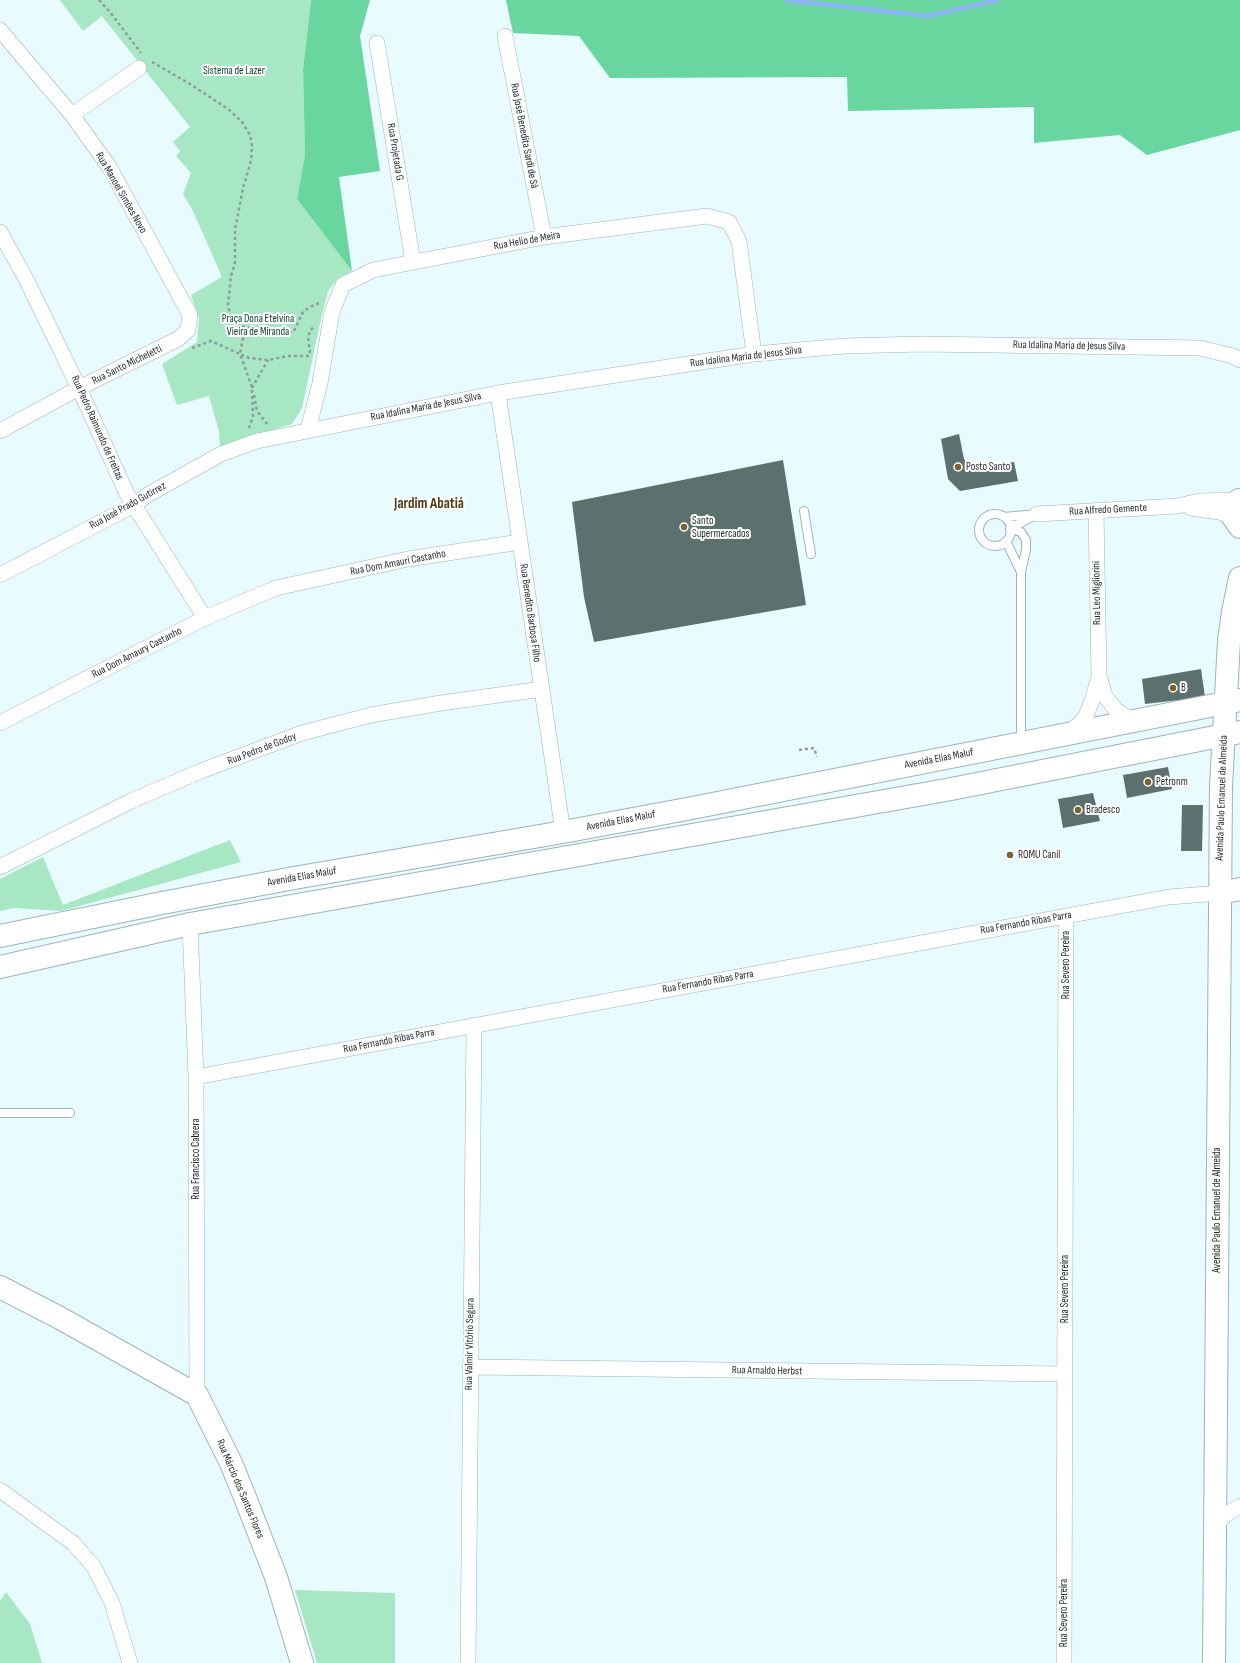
<!DOCTYPE html>
<html>
<head>
<meta charset="utf-8">
<style>
  body { margin:0 }
  canvas { display:block; background:#e8fbff }
</style>
</head>
<body>
<canvas width="1240" height="1663"></canvas>
<script>
const context = document.querySelector('canvas').getContext('2d');
context.lineJoin = 'round';
function fill(path, color) {
  context.fillStyle = color;
  context.fill(path, 'evenodd');
}
function toPath(rows) {
  const path = new Path2D();
  for (const r of rows) {
    if (r.length === 3) {
      path.moveTo(r[0] + r[2], r[1]);
      path.arc(r[0], r[1], r[2], 0, 2 * Math.PI);
      continue;
    }
    path.moveTo(r[0], r[1]);
    for (let i = 2; i < r.length; i += 2) path.lineTo(r[i], r[i + 1]);
  }
  return path;
}
function trace(path, color, width, dash) {
  context.strokeStyle = color;
  context.lineWidth = width;
  context.lineCap = dash ? 'butt' : 'round';
  context.setLineDash(dash || []);
  context.stroke(path);
}
function write(font, color, halo, rows, align = 'center') {
  context.font = font + ' "Sofia Sans Condensed",sans-serif';
  context.lineWidth = 4;
  context.setLineDash([]);
  context.textBaseline = 'middle';
  context.strokeStyle = halo;
  context.fillStyle = color;
  for (const [text, x, y, turn = 0] of rows) {
    context.save();
    context.translate(x, y);
    context.rotate((+turn || 0) * Math.PI / 180);
    context.textAlign = isNaN(turn) ? turn : align;
    if (halo) context.strokeText(text, 0, 0);
    context.fillText(text, 0, 0);
    context.restore();
  }
}
fill(toPath([
  [60,0,311,0,303,69,305,155,297,199,352,271,338,278,328,291,321,319,302,408,292,424,220,447,219,431,209,396,177,405,162,364,197,342,199,318,191,295,222,277,193,211,183,194,191,173,176,156,180,151,173,142,190,127,102,16,83,31],
  [230,840,241,862,61,911,14,908,0,911,0,879,43,857,63,905],
  [295,1590,395,1593,395,1663,317,1663],
  [6,1592,30,1624,42,1663,0,1663,0,1601]
]), '#a8e7c3');
fill(toPath([
  [311,0,370,0,360,36,380,171,339,177,352,271,297,199,305,155,303,69],
  [506,0,1240,0,1240,130,1147,155,1120,135,1034,143,1034,107,848,111,847,77,610,78,579,36,513,33]
]), '#6ad69f');
trace(toPath([
  [786,0,927,16,998,0]
]), '#8db4f5', 4.5);
fill(toPath([
  [959,434,964,459,972,471,1014,462,1018,481,960,491,948,479,941,439],
  [783,460,806,605,594,642,584,597,572,502],
  [1201,669,1205,697,1145,704,1142,679],
  [1168,767,1172,789,1127,798,1123,775],
  [1093,793,1100,821,1063,828,1058,799],
  [1182,805,1203,805,1202,851,1181,851]
]), '#5c716e');
const lane = toPath([
  [804,511,811,554],
  [995,530,16],
  [1004,517,1037,514],
  [1010,526,1019,524,1035,515],
  [1010,529,1021,532,1026,540,1026,550,1021,572,1021,742],
  [1006,541,1021,572],
  [0,1113,70,1113]
]);
const street = toPath([
  [0,30,72,115,110,168,190,315,188,330,178,339,79,388,0,431],
  [505,36,544,237],
  [377,43,413,262],
  [72,115,139,68],
  [0,232,27,281,79,388,127,494,205,618],
  [498,393,563,832],
  [308,430,320,383,332,312,343,285,373,270,544,237,707,216,729,222,739,241,754,354],
  [1191,508,1219,512,1240,519],
  [1096,511,1099,675,1105,696,1116,710,1125,716,1138,721],
  [1037,514,1178,506,1199,501,1240,500],
  [0,575,134,505,149,494,221,454,257,441,498,393,754,354,845,346,921,344,1200,348,1233,356,1240,360],
  [0,723,205,618,276,588,408,559,520,542],
  [1068,733,1079,724,1085,718,1093,698,1099,676],
  [0,867,131,801,201,771,302,733,371,715,441,703,542,689],
  [190,924,196,1077,197,1395],
  [196,1077,1169,897,1220,893],
  [470,1367,1064,1374],
  [0,1490,73,1543,94,1567,112,1603,130,1663],
  [1215,1527,1225,1515,1240,1506],
  [468,1663,474,1025],
  [1064,1663,1066,916]
]);
const secondary = toPath([
  [1239,500,1240,500],
  [1233,517,1240,527],
  [1220,893,1240,889],
  [0,936,162,903,294,878,563,832,687,809,1240,700],
  [0,967,190,924,946,790,1240,732],
  [0,1287,60,1318,197,1395,231,1463,246,1500,276,1577,302,1663],
  [1214,1663,1221,786,1229,641,1233,612,1240,578]
]);
trace(lane, '#9db3b7', 10);
trace(street, '#9db3b7', 16);
trace(secondary, '#9db3b7', 24);
trace(toPath([
  [99,0,110,12,141,53],
  [152,62,190,84,228,109,242,122,250,135,252,146,251,161,243,188,235,230,235,263,231,276,228,305,231,318,240,326,282,335,294,331,303,312,310,307,319,303],
  [240,326,243,338,240,354,249,358,268,360,288,356,310,356],
  [192,348,211,341,240,354,252,387,253,416,249,428],
  [310,353,308,338,310,331,314,326],
  [252,388,268,360],
  [254,395,257,411,267,424],
  [799,750,814,748,817,757]
]), '#8d9b9e', 2.5, [3, 3]);
trace(lane, '#fff', 8);
trace(street, '#fff', 15);
trace(secondary, '#fff', 22);
for (const [x, y, r, color] of [
  [958,467,4,"#796232"],
  [684,527,4,"#796232"],
  [1173,688,4,"#796232"],
  [1148,782,4,"#796232"],
  [1078,810,4,"#796232"],
  [1010,855,4,"#796232"]
]) {
  const dot = new Path2D();
  dot.arc(x, y, r, 0, 2 * Math.PI);
  context.fillStyle = color;
  context.fill(dot);
  trace(dot, '#fff', 1.5);
}
write('11px', '#0b3b25', '#fff', [
  ["Sistema de Lazer",234,71],
  ["Praça Dona Etelvina",258,319],
  ["Vieira de Miranda",258,332]
]);
write('11px', '#1f2729', '#fff', [
  ["Rua José Benedita Sardi de Sá",524,136,79],
  ["Rua Projetada G",395,152,81],
  ["Rua Manoel Simões Novo",121,193,60],
  ["Rua Helio de Meira",527,241,-10],
  ["Rua Idalina Maria de Jesus Silva",1069,346,1],
  ["Rua Idalina Maria de Jesus Silva",746,357,-7],
  ["Rua Santo Micheletti",127,365,-26],
  ["Rua Idalina Maria de Jesus Silva",426,407,-11],
  ["Rua Pedro Raimundo de Freitas",97,428,66],
  ["Rua José Prado Gutirrez",128,506,-29],
  ["Rua Alfredo Gemente",1108,510,-3],
  ["Rua Dom Amauri Castanho",398,563,-11],
  ["Rua Leo Migliorini",1097,593,-91],
  ["Rua Benedito Barbosa Filho",530,613,82],
  ["Rua Dom Amaury Castanho",137,653,-27],
  ["Rua Pedro de Godoy",262,749,-21],
  ["Avenida Elias Maluf",939,759,-11],
  ["Avenida Paulo Emanuel de Almeida",1222,798,-88],
  ["Avenida Elias Maluf",621,821,-11],
  ["Avenida Elias Maluf",302,877,-10],
  ["Rua Fernando Ribas Parra",1026,923,-10],
  ["Rua Severo Pereira",1066,965,-90],
  ["Rua Fernando Ribas Parra",708,982,-10],
  ["Rua Fernando Ribas Parra",389,1041,-11],
  ["Rua Francisco Cabrera",196,1159,-90],
  ["Avenida Paulo Emanuel de Almeida",1217,1210,-90],
  ["Rua Severo Pereira",1065,1289,-90],
  ["Rua Valmir Vitório Segura",470,1344,-89],
  ["Rua Arnaldo Herbst",767,1371,1],
  ["Rua Márcio dos Santos Flores",240,1489,67],
  ["Rua Severo Pereira",1064,1613,-90]
]);
write('11px', '#1f2729', '#fff', [
  ["Posto Santo",966,467],
  ["Santo",692,521],
  ["Supermercados",692,534],
  ["B",1181,688],
  ["Petronm",1156,782],
  ["Bradesco",1086,810],
  ["ROMU Canil",1018,855]
], 'left');
write('bold 15px', '#4f3d17', '#fff', [
  ["Jardim Abatiá",429,504]
]);
</script>
</body>
</html>
